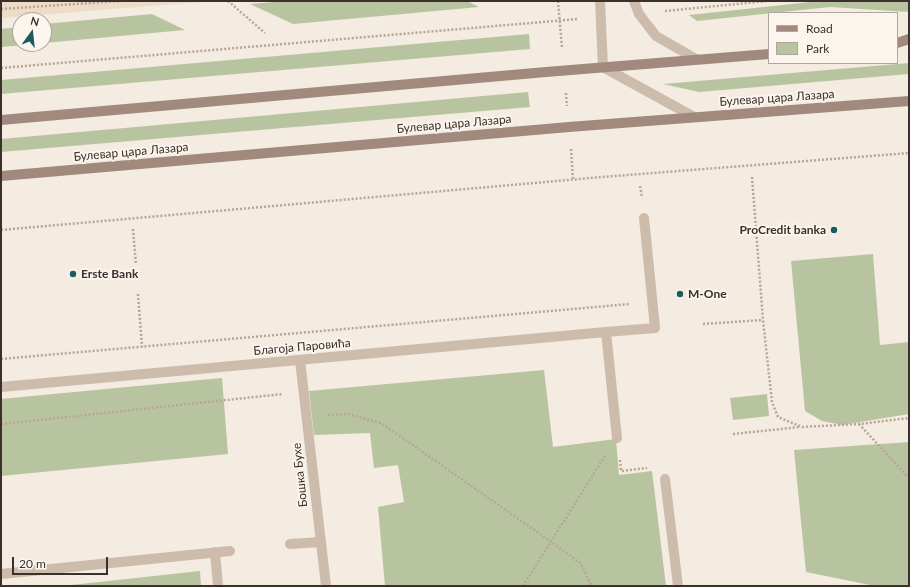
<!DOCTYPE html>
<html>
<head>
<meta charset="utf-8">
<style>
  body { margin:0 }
  #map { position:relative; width:910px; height:587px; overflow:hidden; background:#f4ebe1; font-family:Lato,sans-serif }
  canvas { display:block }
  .frame { position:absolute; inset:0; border:2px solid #3b302b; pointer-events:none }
  .legend { position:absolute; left:768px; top:12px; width:130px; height:52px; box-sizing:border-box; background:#fbf5ee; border:1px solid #aea6a0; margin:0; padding:5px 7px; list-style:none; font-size:12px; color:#3b302b }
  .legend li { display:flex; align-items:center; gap:8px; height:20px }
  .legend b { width:20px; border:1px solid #aea6a0 }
  .north { position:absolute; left:12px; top:12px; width:40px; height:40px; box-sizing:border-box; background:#fbf5ee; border:1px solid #aea6a0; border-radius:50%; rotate:15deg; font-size:11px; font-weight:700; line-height:16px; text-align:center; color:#3b302b }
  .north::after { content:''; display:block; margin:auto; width:14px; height:18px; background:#1f5a5e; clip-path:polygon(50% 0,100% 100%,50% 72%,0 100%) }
  .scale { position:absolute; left:12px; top:557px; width:96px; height:18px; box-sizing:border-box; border:2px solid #3b302b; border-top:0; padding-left:5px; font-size:12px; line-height:14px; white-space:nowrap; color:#3b302b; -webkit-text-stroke:3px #fbf5ee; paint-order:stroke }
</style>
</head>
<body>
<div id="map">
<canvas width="910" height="587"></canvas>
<div class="frame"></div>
<ul class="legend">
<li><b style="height:5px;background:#a18a7d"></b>Road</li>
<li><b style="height:11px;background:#b8c4a0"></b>Park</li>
</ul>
<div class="north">N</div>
<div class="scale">20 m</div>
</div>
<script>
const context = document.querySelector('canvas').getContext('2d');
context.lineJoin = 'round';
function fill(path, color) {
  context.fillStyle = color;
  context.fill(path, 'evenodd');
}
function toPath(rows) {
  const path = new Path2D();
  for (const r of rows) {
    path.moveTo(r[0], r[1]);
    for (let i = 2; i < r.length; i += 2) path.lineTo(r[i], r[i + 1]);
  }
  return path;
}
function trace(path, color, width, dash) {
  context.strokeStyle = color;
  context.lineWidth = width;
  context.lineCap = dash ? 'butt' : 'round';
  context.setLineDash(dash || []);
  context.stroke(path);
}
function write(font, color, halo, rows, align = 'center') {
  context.font = font + ' Lato,sans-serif';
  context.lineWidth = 4;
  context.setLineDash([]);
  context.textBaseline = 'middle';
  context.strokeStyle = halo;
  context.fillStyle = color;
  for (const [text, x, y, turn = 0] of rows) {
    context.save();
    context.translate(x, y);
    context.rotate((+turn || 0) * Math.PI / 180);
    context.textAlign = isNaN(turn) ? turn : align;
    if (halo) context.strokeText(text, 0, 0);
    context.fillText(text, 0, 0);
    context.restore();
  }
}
fill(toPath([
  [287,1,467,1,479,7,293,24,250,4],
  [820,1,909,1,909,12,830,7,697,21,689,15],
  [152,14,185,30,44,43,44,24],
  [20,27,20,44,37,44,1,47,1,29],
  [529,34,530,49,1,94,1,80],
  [909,63,909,74,699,92,663,84],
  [528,92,530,107,1,152,1,139],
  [873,254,880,345,909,342,909,414,842,425,822,421,805,411,791,261],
  [544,370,553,447,616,439,619,475,652,471,666,586,385,586,378,507,404,502,398,465,374,468,370,433,314,435,309,391],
  [222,378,228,454,1,476,1,399],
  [767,394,769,416,733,420,730,398],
  [909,442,909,586,875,586,806,572,794,450],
  [200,571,201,586,62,586]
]), '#b8c4a0');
fill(toPath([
  [1,1,212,1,1,18]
]), '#ecdcc8');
trace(toPath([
  [228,1,265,33],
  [558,1,562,48],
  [1,9,121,1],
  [665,11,767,1],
  [1,68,578,19],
  [566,93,567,106],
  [571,149,573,180],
  [752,177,763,320,772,402,778,417,802,427,859,424,909,418],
  [640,186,642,197],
  [133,229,136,265],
  [1,230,602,177,909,153],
  [138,294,142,347],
  [703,324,763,320],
  [1,359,630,304],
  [328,415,348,414,381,423,550,541,580,563,592,586],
  [1,424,283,394],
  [859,424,909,478],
  [733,434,800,427],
  [620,460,621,471,647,468],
  [523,586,605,456]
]), '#b9a596', 2.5, [2, 2]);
trace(toPath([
  [600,1,603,67,694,117],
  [634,1,639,14,656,36,696,59],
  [617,438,606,332,655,328,644,218],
  [665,479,678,586],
  [290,544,321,542],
  [215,552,218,586],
  [1,574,230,551]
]), '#cdbbac', 10);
trace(toPath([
  [300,360,326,586],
  [1,387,606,332]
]), '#cdbbac', 10);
trace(toPath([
  [897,43,909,39],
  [1,120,546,72,769,54],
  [1,176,569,127,909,101]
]), '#a18a7d', 10);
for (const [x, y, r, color] of [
  [834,230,4,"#1f5a5e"],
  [73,274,4,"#1f5a5e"],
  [680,294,4,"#1f5a5e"]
]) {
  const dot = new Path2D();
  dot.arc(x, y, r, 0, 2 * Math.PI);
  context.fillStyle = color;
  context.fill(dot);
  trace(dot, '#fbf5ee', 1.5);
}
write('12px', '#3b302b', '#fbf5ee', [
  ["Булевар цара Лазара",777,98,-4],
  ["Булевар цара Лазара",454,124,-5],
  ["Булевар цара Лазара",131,152,-5],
  ["Благоја Паровића",302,347,-5],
  ["Бошка Бухе",300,475,-96]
]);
write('bold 12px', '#3b302b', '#fbf5ee', [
  ["ProCredit banka",826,230,"right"],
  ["Erste Bank",81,274],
  ["M-One",688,294]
], 'left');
</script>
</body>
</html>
